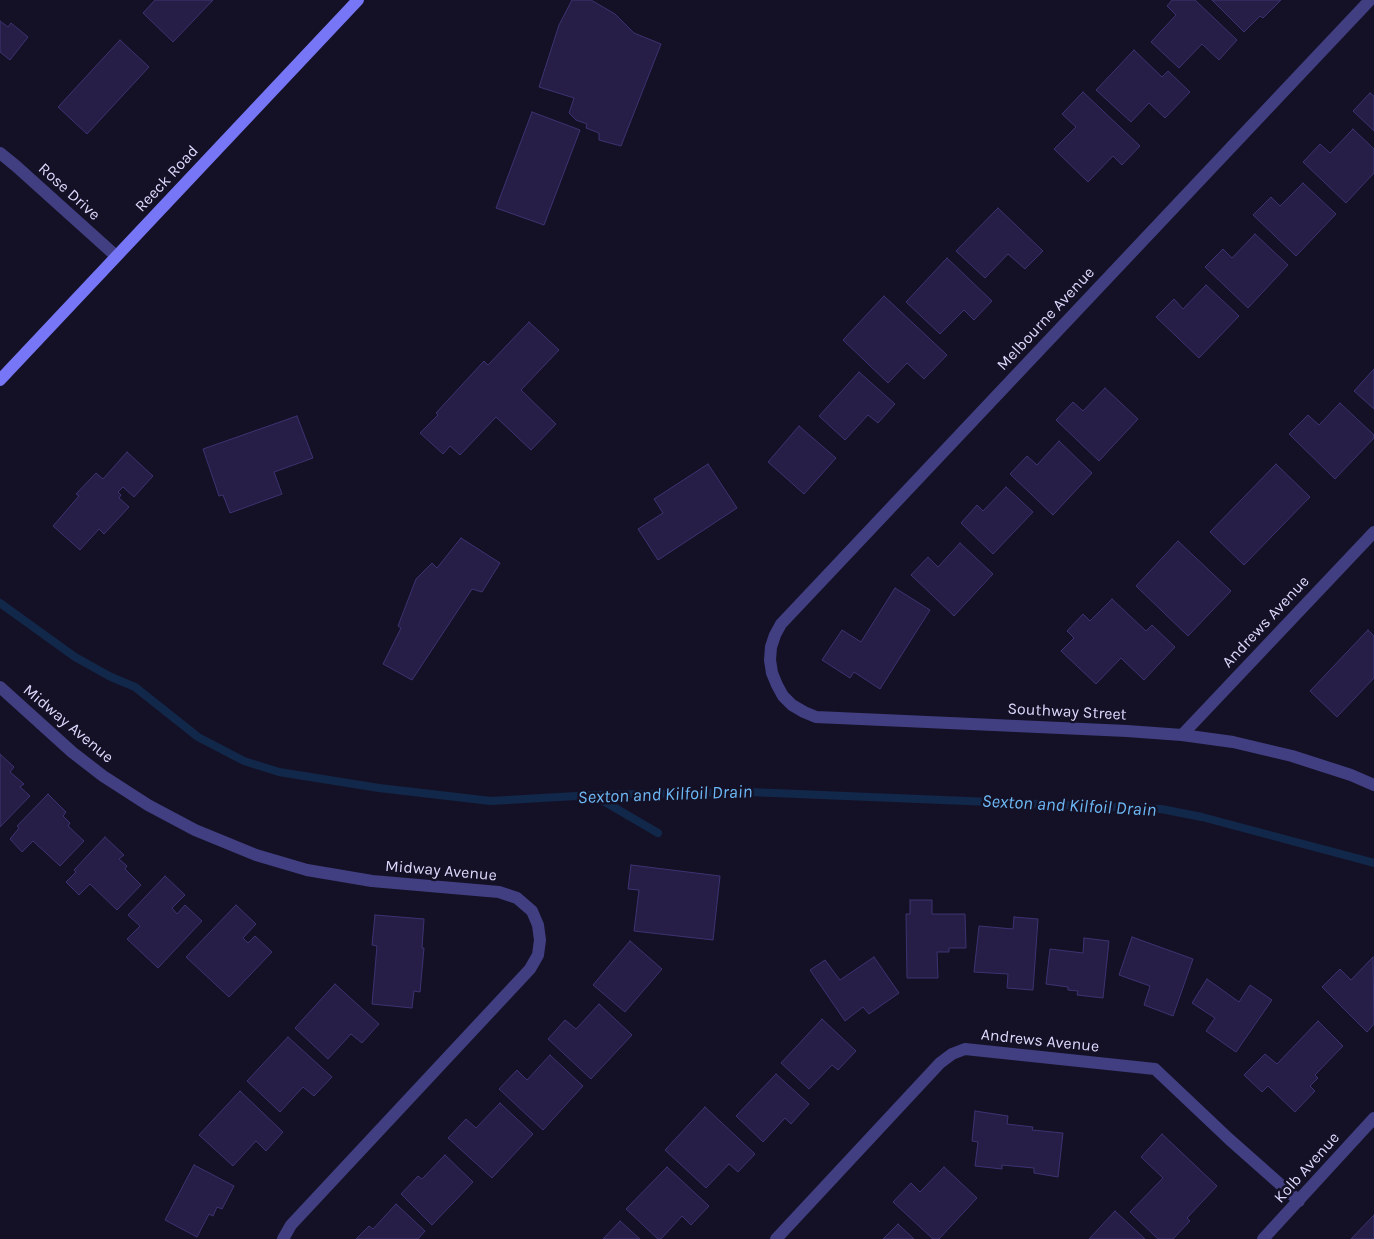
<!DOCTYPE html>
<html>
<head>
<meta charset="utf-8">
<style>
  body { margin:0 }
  canvas { display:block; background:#141126 }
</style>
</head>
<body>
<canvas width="1374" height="1239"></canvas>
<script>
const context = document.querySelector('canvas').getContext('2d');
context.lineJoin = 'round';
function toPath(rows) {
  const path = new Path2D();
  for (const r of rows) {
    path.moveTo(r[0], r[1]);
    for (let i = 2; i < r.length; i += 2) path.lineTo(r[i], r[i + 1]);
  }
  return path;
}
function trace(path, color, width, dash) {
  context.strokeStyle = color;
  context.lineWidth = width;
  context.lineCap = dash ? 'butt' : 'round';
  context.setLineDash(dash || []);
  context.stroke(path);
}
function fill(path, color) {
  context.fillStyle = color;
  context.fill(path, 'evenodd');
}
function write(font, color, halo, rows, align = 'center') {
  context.font = font + ' Karla,sans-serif';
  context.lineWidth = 5;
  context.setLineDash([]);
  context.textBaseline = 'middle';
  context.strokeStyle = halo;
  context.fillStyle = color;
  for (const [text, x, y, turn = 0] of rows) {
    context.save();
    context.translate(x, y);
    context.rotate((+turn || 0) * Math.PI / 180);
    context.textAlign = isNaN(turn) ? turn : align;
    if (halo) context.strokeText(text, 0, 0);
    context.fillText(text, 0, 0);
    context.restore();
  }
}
trace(toPath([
  [0,603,75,657,111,677,135,687,198,737,244,761,279,772,379,788,491,801,593,795,749,792,1161,809,1202,817,1374,863],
  [593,795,658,833]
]), '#12284a', 8);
const building = toPath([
  [155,0,213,0,173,42,143,13,155,0],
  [572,0,591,0,615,14,634,33,661,44,621,146,599,140,599,133,586,128,587,124,576,120,569,113,574,98,539,87,559,25,572,0],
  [1172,0,1195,0,1237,40,1219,60,1202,44,1179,68,1151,42,1176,15,1167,6,1172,0],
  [1212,0,1281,0,1263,18,1260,16,1244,32,1212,0],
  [0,21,8,27,11,23,28,37,10,60,0,52,0,21],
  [120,40,149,67,87,134,58,107,120,40],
  [1134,50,1162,77,1168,71,1190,92,1165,118,1149,103,1131,122,1096,90,1134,50],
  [1083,92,1140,146,1122,165,1113,156,1088,182,1054,149,1076,127,1062,114,1083,92],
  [1370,93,1374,96,1374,131,1353,111,1370,93],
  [532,112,580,130,544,225,496,208,532,112],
  [1353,129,1374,149,1374,173,1346,203,1303,162,1320,144,1330,153,1353,129],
  [1303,183,1336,214,1296,256,1253,215,1271,197,1280,206,1303,183],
  [998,208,1043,251,1025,269,1008,254,985,278,956,251,998,208],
  [1255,234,1288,265,1248,308,1205,267,1223,249,1232,258,1255,234],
  [947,258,992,301,974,320,964,310,940,334,906,302,947,258],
  [1206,285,1239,316,1199,358,1156,317,1174,299,1183,309,1206,285],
  [884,296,947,355,924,379,907,363,888,383,843,340,884,296],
  [529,322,559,350,521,390,556,424,531,450,496,417,460,455,450,446,443,454,420,433,438,415,436,413,484,361,488,365,529,322],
  [1374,369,1374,409,1354,391,1374,369],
  [859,372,895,404,878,423,868,415,845,440,819,416,859,372],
  [1105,388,1138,419,1099,461,1056,420,1073,402,1083,411,1105,388],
  [1340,403,1374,435,1374,438,1335,479,1289,434,1308,415,1319,425,1340,403],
  [297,416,313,458,274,472,282,494,230,513,223,495,219,496,203,449,297,416],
  [799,426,836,458,804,494,768,462,799,426],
  [1059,441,1092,473,1053,515,1010,474,1027,456,1037,465,1059,441],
  [127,452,153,476,134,497,123,487,118,492,121,495,119,498,129,507,104,534,99,529,80,550,53,526,79,496,76,494,96,473,103,479,127,452],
  [708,464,737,508,658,560,638,529,663,513,654,499,708,464],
  [1276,464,1310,497,1244,565,1210,532,1276,464],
  [1006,487,1033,512,993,554,961,523,977,505,983,511,1006,487],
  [461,538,500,563,482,592,472,589,412,680,383,664,401,628,398,626,416,579,432,563,437,568,461,538],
  [1178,541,1231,591,1188,636,1136,586,1178,541],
  [960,543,993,574,954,616,911,575,928,557,938,567,960,543],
  [895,588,930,610,880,689,854,672,850,678,822,660,842,630,861,642,895,588],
  [1112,599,1146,631,1152,625,1175,647,1144,680,1121,658,1096,684,1061,651,1074,638,1067,631,1083,614,1090,621,1112,599],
  [1368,630,1374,636,1374,678,1337,717,1310,691,1368,630],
  [0,754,14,767,10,772,24,784,20,787,30,796,0,827,0,754],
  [48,794,66,812,63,816,70,823,68,826,84,841,60,866,33,841,22,852,10,839,19,828,17,826,48,794],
  [105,837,124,855,119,859,127,866,125,869,141,885,117,910,90,884,79,895,66,882,76,872,74,870,105,837],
  [631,865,720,876,713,940,634,931,639,890,628,889,631,865],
  [165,876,185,895,172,908,177,914,185,905,202,921,158,968,127,939,140,926,128,915,165,876],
  [910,900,932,900,932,914,965,914,966,948,949,948,949,952,937,952,938,978,907,978,906,914,910,914,910,900],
  [236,905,256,924,243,938,248,943,255,936,272,952,229,997,186,957,236,905],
  [375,915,424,919,422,948,424,948,420,992,414,991,412,1008,372,1004,377,946,372,945,375,915],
  [1014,917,1038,919,1033,990,1007,988,1008,974,974,972,979,926,1013,929,1014,917],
  [1132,937,1193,959,1173,1016,1144,1005,1150,986,1119,975,1132,937],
  [1084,938,1109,941,1103,998,1077,995,1078,991,1068,990,1068,987,1046,984,1050,949,1083,953,1084,938],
  [630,941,662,969,625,1012,593,985,630,941],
  [874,957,899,993,869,1014,863,1007,845,1021,810,970,825,960,840,980,874,957],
  [1373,957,1374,1024,1367,1032,1322,987,1340,969,1351,980,1373,957],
  [1207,979,1239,1002,1250,985,1272,1000,1236,1052,1206,1031,1215,1018,1192,1003,1207,979],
  [335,984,379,1024,362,1043,351,1034,328,1059,295,1028,335,984],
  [599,1004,632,1035,591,1079,548,1039,565,1020,576,1029,599,1004],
  [822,1019,856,1051,838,1070,832,1065,809,1089,781,1063,822,1019],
  [1318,1021,1343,1046,1315,1075,1318,1078,1310,1086,1315,1091,1295,1112,1268,1086,1262,1092,1244,1075,1265,1054,1277,1064,1318,1021],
  [288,1037,332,1077,314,1096,303,1087,280,1112,247,1081,288,1037],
  [550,1055,583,1086,543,1130,499,1089,517,1070,527,1080,550,1055],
  [776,1074,809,1104,791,1124,785,1118,763,1142,736,1116,776,1074],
  [240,1091,283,1132,266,1151,256,1141,233,1166,199,1135,240,1091],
  [500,1103,533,1134,492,1178,448,1138,466,1119,476,1128,500,1103],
  [705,1107,755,1154,738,1172,729,1164,706,1188,665,1150,705,1107],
  [975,1111,1008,1116,1007,1124,1033,1127,1032,1130,1063,1133,1058,1177,1034,1173,1034,1168,1002,1165,1002,1169,975,1166,978,1142,972,1141,975,1111],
  [1162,1134,1217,1186,1187,1218,1190,1221,1173,1239,1158,1239,1130,1212,1163,1178,1141,1157,1162,1134],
  [445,1155,473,1182,432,1225,401,1194,418,1176,422,1179,445,1155],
  [194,1165,234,1186,222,1209,217,1207,213,1216,209,1214,197,1237,165,1220,194,1165],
  [667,1167,709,1206,691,1225,682,1216,661,1239,658,1239,626,1209,667,1167],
  [944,1167,977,1198,939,1239,933,1239,893,1202,911,1183,920,1192,944,1167],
  [396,1204,425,1231,418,1239,356,1239,369,1226,373,1229,396,1204],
  [1115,1211,1145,1239,1089,1239,1115,1211],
  [1374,1215,1374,1239,1351,1239,1374,1215],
  [620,1221,640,1239,603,1239,620,1221],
  [898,1224,914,1239,883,1239,898,1224]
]);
fill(building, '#261e46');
trace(building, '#3d3271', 1);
trace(toPath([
  [1370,0,781,624,775,635,771,647,770,660,772,673,777,685,783,696,792,705,804,712,816,717,1127,731,1182,735,1233,742,1292,756,1351,775,1374,785],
  [0,153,16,166,116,256],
  [0,687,72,752,103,776,148,805,195,830,256,855,307,870,372,881,499,892,517,898,532,911,538,925,540,940,538,955,530,969,291,1225,283,1239],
  [1182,735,1374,532],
  [776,1239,940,1063,952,1054,965,1049,1155,1069,1229,1139,1299,1201],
  [1263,1239,1374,1118]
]), '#413f82', 12);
trace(toPath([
  [0,380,358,0]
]), '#7776f7', 12);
write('16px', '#dcd9fd', '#141126', [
  ["Reeck Road",167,179,-47],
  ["Rose Drive",69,192,42],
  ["Melbourne Avenue",1046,319,-47],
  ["Andrews Avenue",1266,622,-47],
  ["Southway Street",1067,712,3],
  ["Midway Avenue",68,724,40],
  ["Midway Avenue",441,871,5],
  ["Andrews Avenue",1040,1041,6],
  ["Kolb Avenue",1307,1168,-48]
]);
write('italic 18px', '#6db9f6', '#141126', [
  ["Sexton and Kilfoil Drain",665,795,-2],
  ["Sexton and Kilfoil Drain",1069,806,3]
]);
</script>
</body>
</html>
